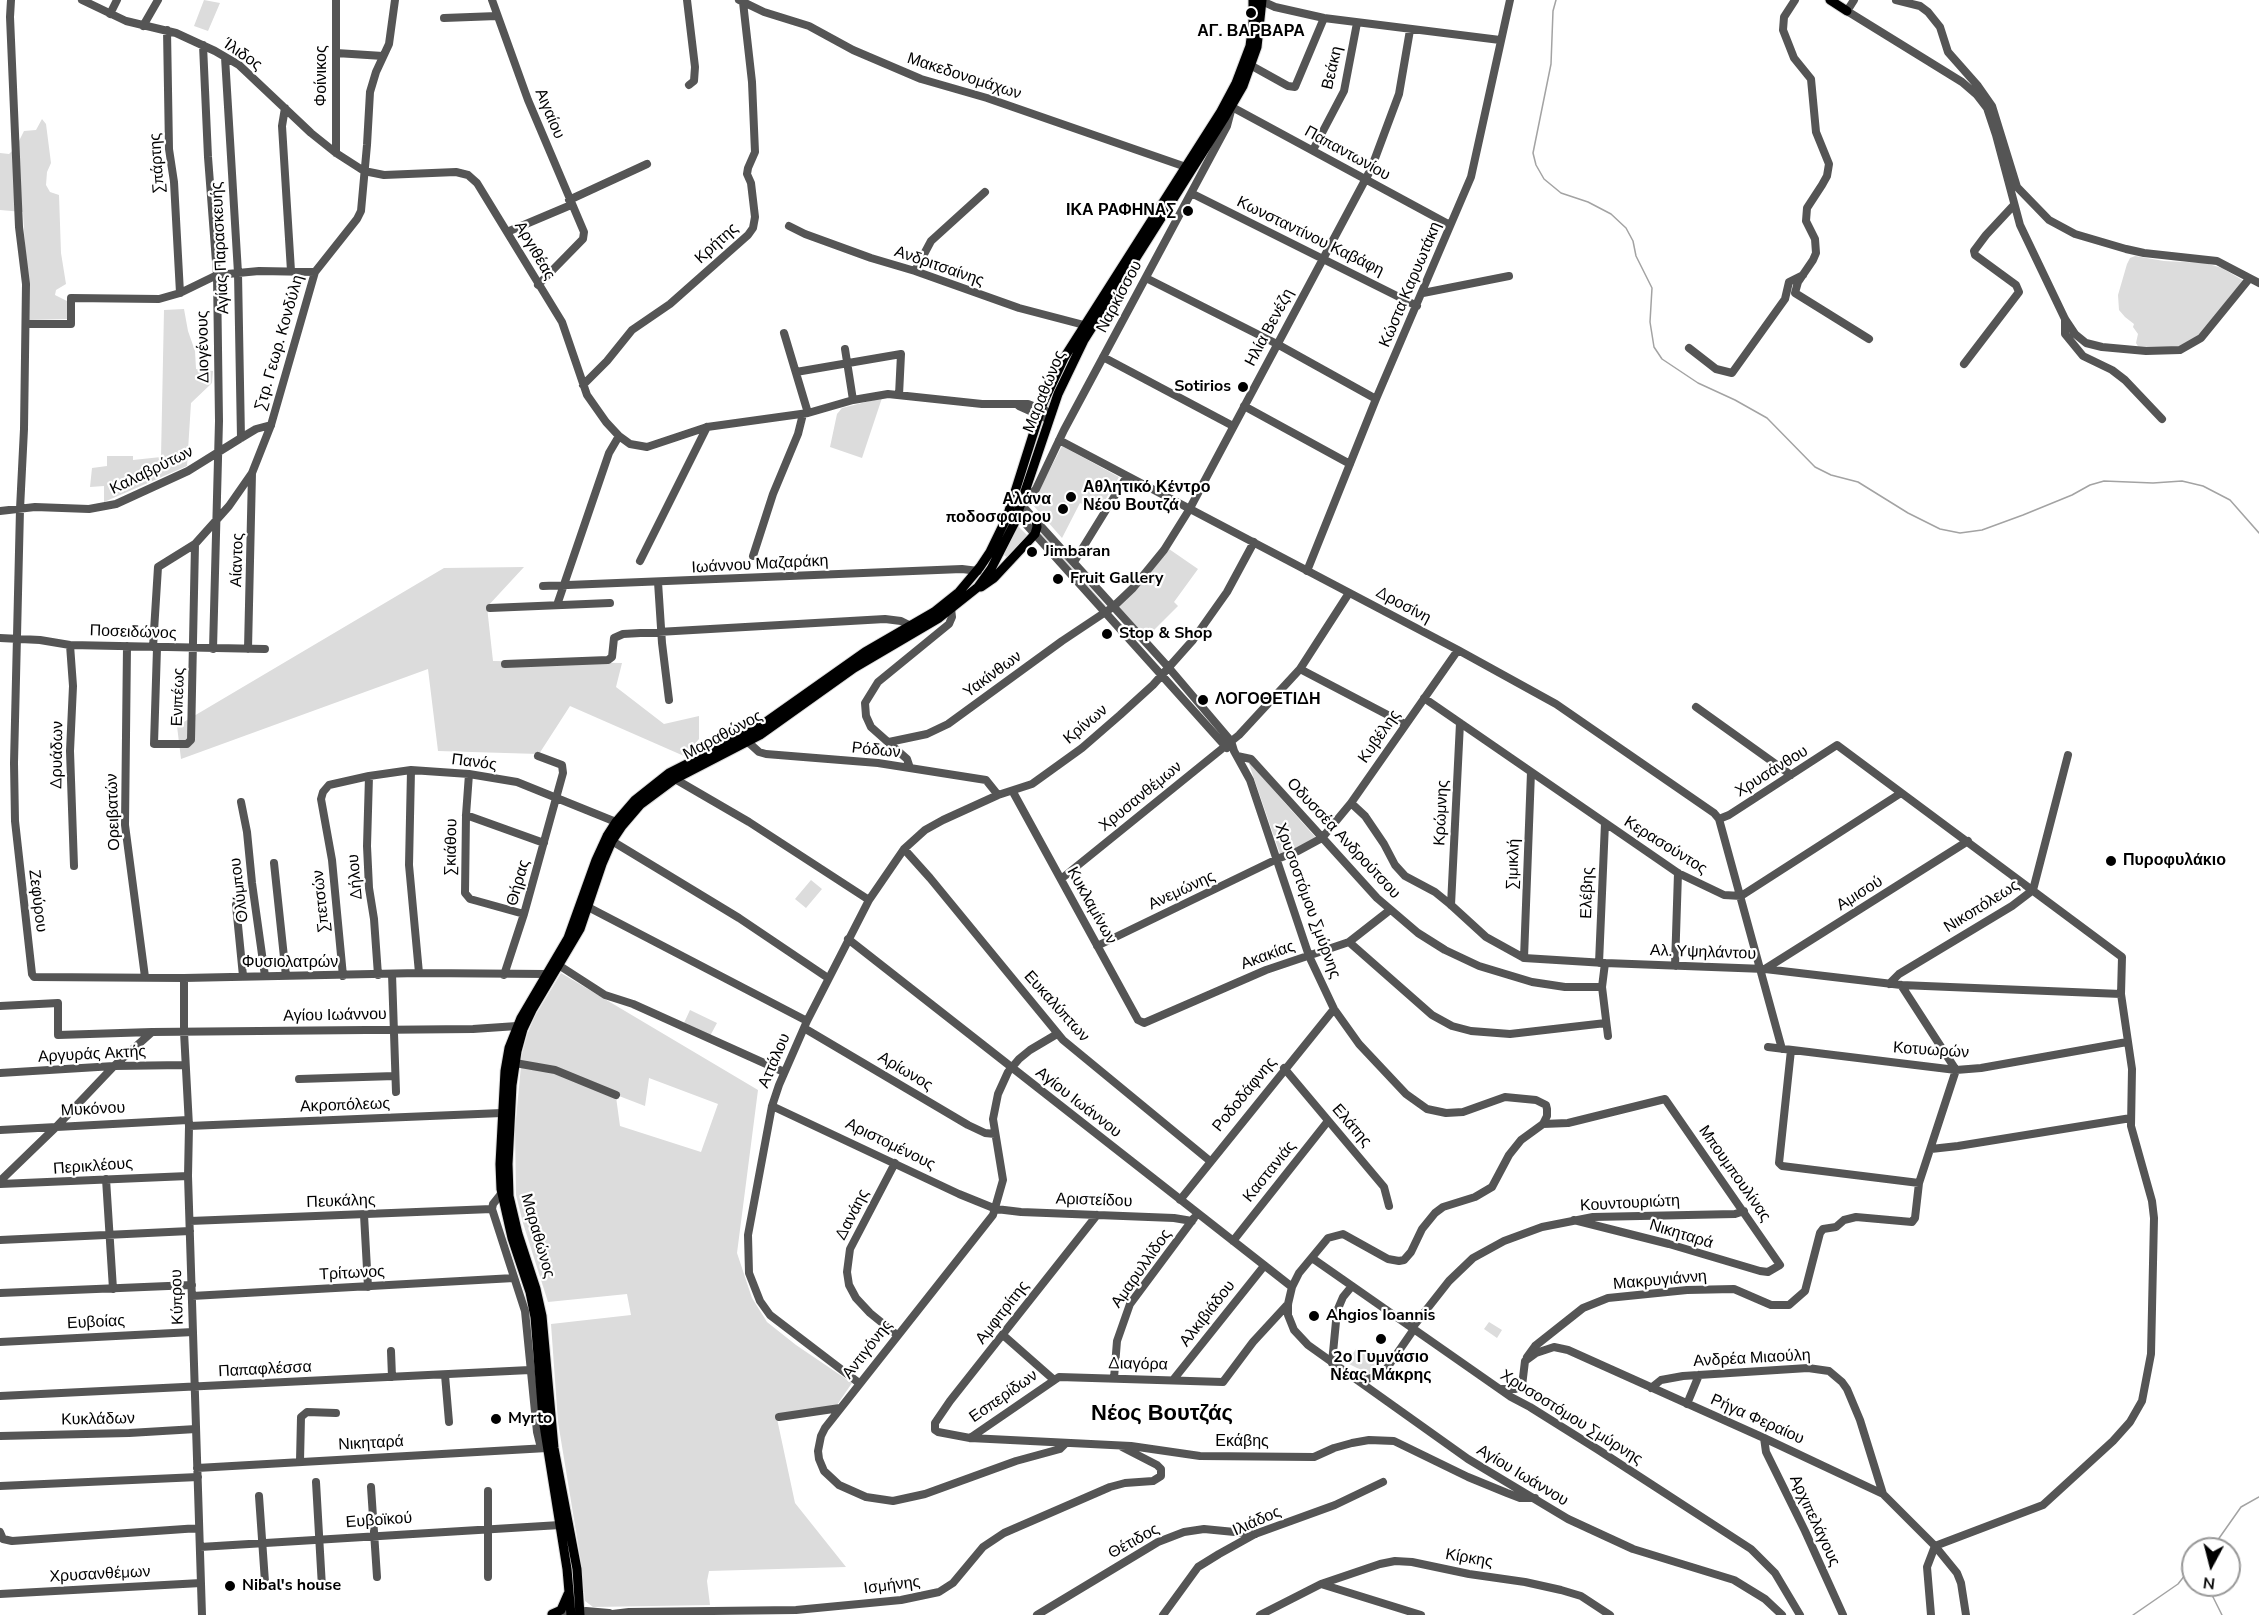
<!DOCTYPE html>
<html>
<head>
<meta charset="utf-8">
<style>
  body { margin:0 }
  #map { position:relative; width:2259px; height:1615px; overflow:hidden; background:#fff; font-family:"Nunito Sans",sans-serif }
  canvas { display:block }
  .north { position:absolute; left:2181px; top:1537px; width:60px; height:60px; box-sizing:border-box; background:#fff; border:2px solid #999; border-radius:50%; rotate:187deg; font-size:16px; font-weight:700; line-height:24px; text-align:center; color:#000 }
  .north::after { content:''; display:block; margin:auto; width:21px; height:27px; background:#000; clip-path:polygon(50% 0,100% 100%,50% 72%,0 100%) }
</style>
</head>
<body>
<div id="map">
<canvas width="2259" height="1615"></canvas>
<div class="north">N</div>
</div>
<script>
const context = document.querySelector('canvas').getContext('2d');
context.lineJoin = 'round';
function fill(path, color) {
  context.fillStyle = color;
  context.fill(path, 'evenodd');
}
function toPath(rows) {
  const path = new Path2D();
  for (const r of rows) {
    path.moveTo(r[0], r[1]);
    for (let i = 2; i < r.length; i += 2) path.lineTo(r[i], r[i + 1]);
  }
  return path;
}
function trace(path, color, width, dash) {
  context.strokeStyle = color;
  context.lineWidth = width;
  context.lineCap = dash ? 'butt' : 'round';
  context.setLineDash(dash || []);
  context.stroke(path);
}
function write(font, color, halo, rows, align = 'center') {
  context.font = font + ' "Nunito Sans",sans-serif';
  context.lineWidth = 4.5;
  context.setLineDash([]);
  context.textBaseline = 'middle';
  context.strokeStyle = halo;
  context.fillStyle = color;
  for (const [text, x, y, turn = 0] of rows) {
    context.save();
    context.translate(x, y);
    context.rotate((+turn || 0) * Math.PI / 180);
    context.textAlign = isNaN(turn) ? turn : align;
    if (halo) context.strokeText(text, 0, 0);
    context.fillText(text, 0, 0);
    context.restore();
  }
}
fill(toPath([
  [204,0,220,3,208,31,194,26],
  [42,119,46,124,51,163,47,172,46,185,50,192,59,195,61,253,66,284,56,290,55,295,69,302,67,319,29,320,23,212,0,210,0,153,9,154,16,147,24,131,36,130],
  [2135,256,2164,261,2205,263,2222,268,2244,281,2201,335,2178,349,2139,348,2136,343,2138,334,2133,327,2134,324,2125,317,2119,310,2118,295,2127,264,2130,258],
  [184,309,188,331,195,351,196,369,213,371,212,383,191,403,187,466,104,502,104,486,90,487,92,468,107,466,107,456,133,456,133,460,161,457,164,310],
  [882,398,862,458,830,447,837,414,842,408],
  [1062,446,1119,477,1098,512,1080,503,1062,538,1032,504],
  [1017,525,1029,537,1008,558,1004,555],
  [1042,533,1106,606,1103,608,1040,535],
  [1169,549,1198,569,1174,602,1178,606,1146,638,1118,607],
  [524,567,487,607,493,661,622,663,616,687,664,724,699,716,699,739,684,756,570,706,539,754,438,751,428,669,181,759,177,726,444,568],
  [1248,761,1292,811,1317,839,1280,854],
  [811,880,822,889,806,908,795,899],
  [561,973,758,1090,737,1253,752,1298,767,1322,796,1345,852,1383,837,1405,776,1414,795,1503,846,1567,709,1571,707,1581,710,1605,593,1607,585,1601,581,1562,558,1422,551,1324,631,1315,627,1294,548,1302,523,1223,516,1195,515,1129,521,1066,556,1071,616,1097,620,1126,701,1152,718,1104,649,1078,645,1106,619,1096,570,1073,520,1062,527,1035,535,1016],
  [690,1010,717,1023,710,1036,684,1023],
  [1489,1322,1502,1330,1497,1338,1484,1329],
  [1356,1349,1378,1363,1369,1374,1347,1363]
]), '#dcdcdc');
trace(toPath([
  [1556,0,1553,11,1551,64,1533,153,1536,165,1544,179,1561,193,1588,202,1611,214,1626,228,1633,241,1636,256,1652,288,1650,322,1654,347,1662,359,1698,383,1735,400,1767,418,1815,467,1831,475,1858,482,1908,513,1940,529,1960,533,1982,530,2023,515,2072,495,2090,485,2104,481,2153,483,2182,481,2203,486,2230,500,2259,533],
  [2209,1549,2215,1544],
  [2214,1549,2215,1544,2241,1507,2259,1497],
  [2213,1585,2213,1597,2222,1615],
  [2133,1615,2178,1584,2193,1565]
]), '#a3a3a3', 1.5);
const major = toPath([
  [1830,0,1847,11],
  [981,587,994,578,1035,534,1037,527,1036,520],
  [552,1614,561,1610,568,1594],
  [571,1615,567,1569,543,1419,535,1317,530,1292,512,1238,501,1189,500,1164,505,1071,509,1048,521,1018,568,938,596,860,607,836,616,822,635,800,669,773,756,729,865,652,934,612,959,592,980,567,990,552,1007,517,1043,403,1064,358,1220,113,1236,83,1250,46,1253,23,1253,0],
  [580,1615,577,1569,554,1448,542,1316,536,1289,518,1234,509,1196,508,1164,512,1085,517,1051,523,1029,532,1010,580,929,602,864,612,841,622,826,640,805,675,779,760,735,854,668,939,618,978,587,991,569,1014,524,1058,394,1084,340,1225,117,1243,86,1257,47,1262,0]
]);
trace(major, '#dbdbdb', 11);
trace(toPath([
  [11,0,10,17,19,227,26,284,24,429,20,509,14,763,15,821,32,974,34,977,184,978,419,973,546,974],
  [82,0,126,21,176,33,215,51,239,65,311,133,336,153,364,171,384,175,456,172,468,175,477,183,562,322,587,395,606,422,619,436,630,444,647,447,707,427,808,413,853,400,888,394,982,404,1028,404,1046,411],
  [336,0,336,153],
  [492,0,528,100,584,232,583,239,538,285],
  [687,0,695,67,694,81,689,85],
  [739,0,764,12,809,26,853,50,921,79,987,98,1186,167],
  [1795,0,1784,17,1783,30,1794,58,1811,79,1816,132,1829,164,1827,176,1822,185,1807,208,1806,221,1815,239,1816,253,1813,260,1798,282,1795,293,1869,339],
  [1854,0,1847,11,1962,82,1977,95,1987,108,1996,135,2020,225,2065,319,2075,334,2086,343,2102,347,2146,351,2180,350,2201,338,2249,279],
  [1896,0,1920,6,1928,12,1940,27,1948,52,1978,86,1992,106,2017,187,2049,220,2075,234,2126,249,2144,253,2217,261,2259,283],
  [1262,1,1275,7,1324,18,1500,40],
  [110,14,117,0],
  [444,18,497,16],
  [143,26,158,0],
  [167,30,169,149,174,182,180,293],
  [203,45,208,157,217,275,219,421,213,649],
  [336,53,383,56],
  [225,57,238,273,241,438],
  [1252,66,1288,86,1295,87,1324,18],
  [285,108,282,126,291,271],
  [1313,150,1344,91,1357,23],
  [1191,193,1417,306],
  [569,200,647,164],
  [789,226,805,234,871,258,915,271,1019,308,1084,325],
  [507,232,571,205],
  [915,271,931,241,985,192],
  [1146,278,1277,344,1376,399],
  [1423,293,1509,276],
  [2065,319,2065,334,2083,356,2112,370,2125,380,2162,419],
  [26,324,71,324,71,298,159,299,180,293,217,275,259,271,315,272],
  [784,333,808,413],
  [1689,348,1716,369,1732,373,1785,299,1789,282,1803,275],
  [845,349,853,400],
  [1103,357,1233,426],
  [1964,364,2019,292,2016,285,1975,255,1974,251,1986,235,2013,206],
  [796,372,901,354,899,395],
  [583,385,607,361,632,330,670,304,748,235,753,228,755,217,751,183,747,174,748,168,755,152,752,82,743,2],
  [1019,406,1048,419],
  [1244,406,1350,464],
  [1059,440,1458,650,1556,704,1714,813,1719,819,1782,1049],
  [1025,493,1033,492,1036,489,1064,430,1227,126,1232,107,1450,225],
  [1018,501,1169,668,1231,741,1234,751,1250,780,1309,956,1334,1009,1359,1044,1406,1094,1427,1109,1446,1113,1463,1112,1505,1097,1536,1100,1546,1105,1547,1109,1547,1116,1543,1124,1521,1140,1509,1155,1492,1187,1475,1197,1443,1207,1435,1213,1422,1229,1411,1252,1404,1260,1399,1261,1388,1259,1343,1234,1328,1238,1299,1273,1292,1287,1288,1304,1288,1315,1294,1330,1308,1345,1468,1459,1568,1519,1633,1549,1734,1580,1765,1599,1782,1615],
  [0,511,35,507,89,509,116,504,188,471,241,438,256,429,271,425],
  [1015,512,1227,748],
  [753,556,773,494,798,434,803,414],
  [640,561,707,427],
  [1074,562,1127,476],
  [1307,571,1376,399,1471,177,1510,0],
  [658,582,662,643,669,700],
  [543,586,962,569,978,571],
  [557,605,609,453,619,436],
  [490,608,610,603],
  [0,638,40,640,70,645,265,649],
  [70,645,73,686,70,751,74,866],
  [127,646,125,825,145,977],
  [153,647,158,567,195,544,229,506,252,473,271,425,315,272,357,219,361,211,367,145,370,92,376,72,389,44,395,0],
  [157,648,154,744,187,744,191,740,195,544],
  [248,649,252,473],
  [505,664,608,660,612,657,614,638,623,634,885,619,901,621,911,626],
  [1300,669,1405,724],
  [1424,698,1678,873,1724,895,1741,896,1901,793],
  [1696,707,1791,775],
  [748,742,759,752,766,754,878,763,986,780,998,795],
  [889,742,927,734,948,724,1062,641,1113,607,1133,588,1164,550,1189,510,1371,169,1399,94,1410,30],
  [1237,756,1251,759,1377,898,1418,933,1445,950,1479,966,1532,982,1565,987,1602,987],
  [910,768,907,759,871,727,866,716,865,703,878,682,949,624,952,617,951,609],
  [411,770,409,865,419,973],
  [469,774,466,815,465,893,470,899,524,914],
  [369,776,367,846,369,888,374,919,378,975],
  [675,779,749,822,869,900],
  [1013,792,1138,1020,1144,1023,1266,970,1349,942,1390,910],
  [241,802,247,832,252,883,265,976],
  [1351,803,1365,816,1384,844,1395,865,1405,876,1435,892,1451,905,1486,937,1524,958,1605,963,1765,969,1901,985,2121,994,2132,1069,2131,1126,2152,1201,2154,1218,2151,1354,2142,1401,2130,1422,2113,1441,2043,1505,1935,1546],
  [466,815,544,843],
  [1719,819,1729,815,1837,745,2122,957,2121,994],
  [612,841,739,918,828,978],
  [904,849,930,878,1063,1040,1210,1161],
  [274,863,286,976],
  [1061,879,1239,735,1300,669,1349,593],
  [236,905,243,976],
  [1451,905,1460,723],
  [588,907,807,1021],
  [848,939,1292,1287],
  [1349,942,1432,1015,1452,1026,1471,1031,1510,1034,1606,1023],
  [1097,946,1277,859,1298,851,1322,838,1351,803,1458,650],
  [1524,958,1531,772],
  [1599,963,1605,823],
  [1605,963,1602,987,1608,1036],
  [560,966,605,995,633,1004,784,1072],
  [1675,966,1678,873],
  [1765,969,1968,841],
  [392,974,396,1092],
  [504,975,524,914,563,773,562,765,538,756],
  [343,976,332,860,321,799,323,792,329,785,369,776,411,770,469,774,517,782,616,822],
  [184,978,184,1032,189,1126,188,1176,202,1615],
  [1889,984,1899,974,2012,906,2033,890,2068,755],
  [0,1006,58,1003,58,1035,152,1032],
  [804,1028,968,1125,985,1133,995,1134],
  [1057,1034,1030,1050,1019,1059,1008,1072,998,1094,993,1119,1003,1180,993,1215,825,1428,821,1436,818,1451,819,1459,824,1471,839,1485,866,1497,893,1501,925,1494,1016,1461,1060,1449,1065,1444],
  [1768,1047,1956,1070,1981,1068,2127,1042],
  [1791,1050,1779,1163,1782,1166,1919,1183,1956,1070,1901,985],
  [515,1063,555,1070,616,1095],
  [1284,1068,1384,1187,1389,1206],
  [0,1073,114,1066,185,1065],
  [299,1079,395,1076],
  [772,1106,959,1194,996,1209,1021,1212,1174,1218,1192,1221],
  [1543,1124,1568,1123,1665,1099,1780,1265,1768,1272,1760,1271,1669,1244,1574,1220],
  [189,1126,502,1113],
  [0,1130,188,1120],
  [1931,1149,1958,1146,2131,1118],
  [895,1163,850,1249,847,1272,849,1285,856,1298,870,1313,897,1335],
  [106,1179,113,1289],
  [0,1181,57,1126,114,1066,152,1032,473,1029,517,1026],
  [0,1184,188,1176],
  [501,1194,493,1204,492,1209,525,1311,537,1432,540,1444,547,1448],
  [1180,1200,1334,1009],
  [364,1215,368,1287],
  [1097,1215,950,1401,935,1423,935,1430,938,1432,970,1438,1131,1446,1200,1456,1314,1457,1334,1448,1352,1443,1369,1440,1394,1441,1468,1477,1507,1493,1520,1498,1535,1498],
  [190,1221,492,1209],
  [0,1240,190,1231],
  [1233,1241,1328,1121],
  [1312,1258,1511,1397,1530,1407,1597,1449,1751,1549,1775,1573,1800,1615],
  [0,1293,192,1285],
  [192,1296,514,1278],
  [1412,1328,1449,1281,1473,1258,1504,1241,1542,1227,1593,1217,1735,1214,1744,1211],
  [1003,1335,1053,1379],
  [0,1342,193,1332],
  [391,1351,392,1377],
  [1527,1357,1535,1346,1583,1308,1608,1298,1687,1290,1734,1289,1771,1305,1789,1305,1805,1291,1820,1233,1823,1229,1836,1227,1844,1220,1856,1217,1912,1222,1915,1218,1919,1183],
  [1332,1363,1337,1311,1343,1297,1352,1286],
  [445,1375,449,1422],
  [1352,1377,1367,1379,1378,1376,1387,1368,1414,1329],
  [1114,1378,1117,1341,1130,1304,1194,1218],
  [1173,1380,1264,1266],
  [859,1383,770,1315,760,1301,749,1273,748,1235,772,1106,779,1085,807,1021,869,900,904,849,925,830,943,820,998,795,1032,784,1082,748,1120,715,1153,685,1193,640,1227,592,1254,542],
  [1651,1388,1661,1380,1683,1376,1808,1368,1829,1371,1842,1382,1847,1389,1860,1420,1883,1494],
  [1500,1389,1515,1389,1522,1386,1525,1361,1536,1353,1554,1347,1568,1350,1764,1438,1883,1494,1935,1546,1957,1573,1961,1583,1966,1615],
  [0,1396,530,1370],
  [1687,1404,1699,1375],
  [779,1417,840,1408],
  [0,1436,129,1433,196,1429],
  [970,1438,1059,1377,1223,1382,1253,1342,1288,1304],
  [1764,1438,1766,1452,1805,1531,1843,1615],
  [300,1461,301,1417,307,1412,336,1413],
  [197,1468,547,1448],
  [316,1482,322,1587],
  [0,1486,198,1477],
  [371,1487,377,1577],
  [259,1496,265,1582],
  [0,1532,3,1539,12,1541,199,1528],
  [200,1547,560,1525],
  [488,1577,488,1491],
  [1321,1584,1380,1564,1395,1561,1412,1562,1469,1574,1525,1582,1561,1590,1581,1596,1610,1615],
  [0,1594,201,1583],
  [556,1613,586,1611,609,1613],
  [604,1615,629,1612,796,1610,901,1600,939,1592,953,1583,983,1547,1004,1533,1110,1487,1125,1483,1153,1481,1161,1476,1161,1469,1157,1465,1122,1447],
  [1037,1615,1158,1542,1184,1532,1204,1529,1255,1534],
  [1163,1615,1198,1567,1219,1554,1255,1534,1335,1505,1383,1482],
  [1260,1615,1321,1584,1421,1615],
  [1931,1615,1927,1567,1935,1546]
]), '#555', 8);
trace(major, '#000', 9);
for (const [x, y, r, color] of [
  [1251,13,6,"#000"],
  [1188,211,6,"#000"],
  [1243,387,6,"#000"],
  [1071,497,6,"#000"],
  [1063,509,6,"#000"],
  [1032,552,6,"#000"],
  [1058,579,6,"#000"],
  [1107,634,6,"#000"],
  [1203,700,6,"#000"],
  [2111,861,6,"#000"],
  [1314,1316,6,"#000"],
  [1381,1339,6,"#000"],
  [496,1419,6,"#000"],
  [230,1586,6,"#000"]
]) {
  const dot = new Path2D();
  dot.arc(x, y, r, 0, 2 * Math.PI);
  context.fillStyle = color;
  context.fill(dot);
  trace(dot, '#fff', 2);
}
write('bold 16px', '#000', '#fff', [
  ["ΑΓ. ΒΑΡΒΑΡΑ",1251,32,"center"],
  ["ΙΚΑ ΡΑΦΗΝΑΣ",1176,211,"right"],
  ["Sotirios",1231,387,"right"],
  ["Αθλητικό Κέντρο",1083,488],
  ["Νέου Βουτζά",1083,506],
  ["Αλάνα",1051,500,"right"],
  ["ποδοσφαιρου",1051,518,"right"],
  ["Jimbaran",1044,552],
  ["Fruit Gallery",1070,579],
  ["Stop & Shop",1119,634],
  ["ΛΟΓΟΘΕΤΙΔΗ",1215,700],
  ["Πυροφυλάκιο",2123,861],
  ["Ahgios Ioannis",1326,1316],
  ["2ο Γυμνάσιο",1381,1358,"center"],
  ["Νέας Μάκρης",1381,1376,"center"],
  ["Myrto",508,1419],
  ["Nibal's house",242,1586]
], 'left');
write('16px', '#000', '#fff', [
  ["Ίλιδος",242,55,35],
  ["Βεάκη",1333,68,-77],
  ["Φοίνικος",322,76,-90],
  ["Μακεδονομάχων",964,77,18],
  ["Αιγαίου",549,114,67],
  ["Παπαντωνίου",1347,154,29],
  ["Σπάρτης",158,163,-94],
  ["Κωνσταντίνου Καβάφη",1310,237,26],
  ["Κρήτης",717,244,-42],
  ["Αγίας Παρασκευής",221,248,-93],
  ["Αργιθέας",534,251,60],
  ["Ανδριτσαίνης",939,267,19],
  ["Κώστα Καρυωτάκη",1411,285,-67],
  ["Ναρκίσσου",1120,297,-62],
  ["Ηλία Βενέζη",1270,328,-62],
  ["Στρ. Γεωρ. Κονδύλη",280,343,-74],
  ["Διογένους",204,347,-91],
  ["Μαραθώνος",1045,392,-68],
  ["Καλαβρύτων",152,471,-26],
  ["Αίαντος",238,560,-88],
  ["Ιωάννου Μαζαράκη",760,565,-3],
  ["Δροσίνη",1403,606,28],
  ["Ποσειδώνος",133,633,2],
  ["Υακίνθων",993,675,-36],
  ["Ενιπέως",179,697,-88],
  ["Κρίνων",1086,725,-40],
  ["Μαραθώνος",723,736,-28],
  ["Κυβέλης",1380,737,-55],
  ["Ρόδων",876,751,6],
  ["Δρυάδων",58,755,-89],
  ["Πανός",474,763,7],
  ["Χρυσάνθου",1772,772,-32],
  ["Χρυσανθέμων",1141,797,-39],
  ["Ορειβατών",114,812,-92],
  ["Κρώμνης",1442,813,-87],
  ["Οδυσσέα Ανδρούτσου",1343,839,47],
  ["Κερασούντος",1665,846,32],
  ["Σκιάθου",452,847,-89],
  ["Σιμικλή",1514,864,-88],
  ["Δήλου",356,877,-95],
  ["Θήρας",519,883,-74],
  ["Ολύμπου",240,890,-97],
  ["Ανεμώνης",1182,891,-25],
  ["Ελέβης",1588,893,-88],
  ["Αμισού",1860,894,-32],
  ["Ζεφύρου",37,901,83],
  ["Σπετσών",322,901,-96],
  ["Χρυσοστόμου Σμύρνης",1307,901,70],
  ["Κυκλαμίνων",1091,906,61],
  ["Νικοπόλεως",1982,907,-32],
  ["Αλ. Υψηλάντου",1703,953,2],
  ["Ακακίας",1268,956,-20],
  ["Φυσιολατρών",290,963],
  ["Ευκαλύπτων",1056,1007,48],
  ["Αγίου Ιωάννου",335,1016,-1],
  ["Κοτυωρών",1931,1051,4],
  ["Αργυράς Ακτής",92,1055,-3],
  ["Αττάλου",775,1061,-67],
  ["Αρίωνος",905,1072,31],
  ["Ροδοδάφνης",1245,1095,-51],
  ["Αγίου Ιωάννου",1078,1103,38],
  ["Ακροπόλεως",345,1106,-2],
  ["Μυκόνου",93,1110,-3],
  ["Ελάτης",1351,1126,49],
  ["Αριστομένους",890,1145,26],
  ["Περικλέους",93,1167,-4],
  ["Καστανιάς",1270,1172,-51],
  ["Μπουμπουλίνας",1734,1174,55],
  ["Αριστείδου",1094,1201,2],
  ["Πευκάλης",341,1202,-2],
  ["Κουντουριώτη",1630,1204,-3],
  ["Δανάης",853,1215,-63],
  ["Νικηταρά",1681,1235,17],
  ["Μαραθώνος",537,1236,74],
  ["Αμαρυλλίδος",1142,1269,-55],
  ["Τρίτωνος",352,1274,-3],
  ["Μακρυγιάννη",1660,1281,-5],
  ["Κύπρου",178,1297,-92],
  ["Αμφιτρίτης",1003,1313,-52],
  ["Αλκιβιάδου",1208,1314,-52],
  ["Ευβοίας",96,1323,-3],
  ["Αντιγόνης",868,1350,-52],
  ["Ανδρέα Μιαούλη",1752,1359,-3],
  ["Διαγόρα",1138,1365,1],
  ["Παπαφλέσσα",265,1370,-3],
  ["Εσπερίδων",1004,1397,-35],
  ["Χρυσοστόμου Σμύρνης",1571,1418,32],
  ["Κυκλάδων",98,1420,-1],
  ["Ρήγα Φεραίου",1757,1420,24],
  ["Εκάβης",1242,1442],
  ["Νικηταρά",371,1444,-3],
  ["Αγίου Ιωάννου",1522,1476,31],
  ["Ευβοϊκού",379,1521,-4],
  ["Αρχιπελάγους",1814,1521,65],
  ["Ιλιάδος",1257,1522,-24],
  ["Θέτιδος",1134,1542,-29],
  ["Κίρκης",1469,1559,10],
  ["Χρυσανθέμων",100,1575,-3],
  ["Ισμήνης",892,1586,-7]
]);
write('bold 22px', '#000', '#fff', [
  ["Νέος Βουτζάς",1162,1415]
]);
</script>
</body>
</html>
